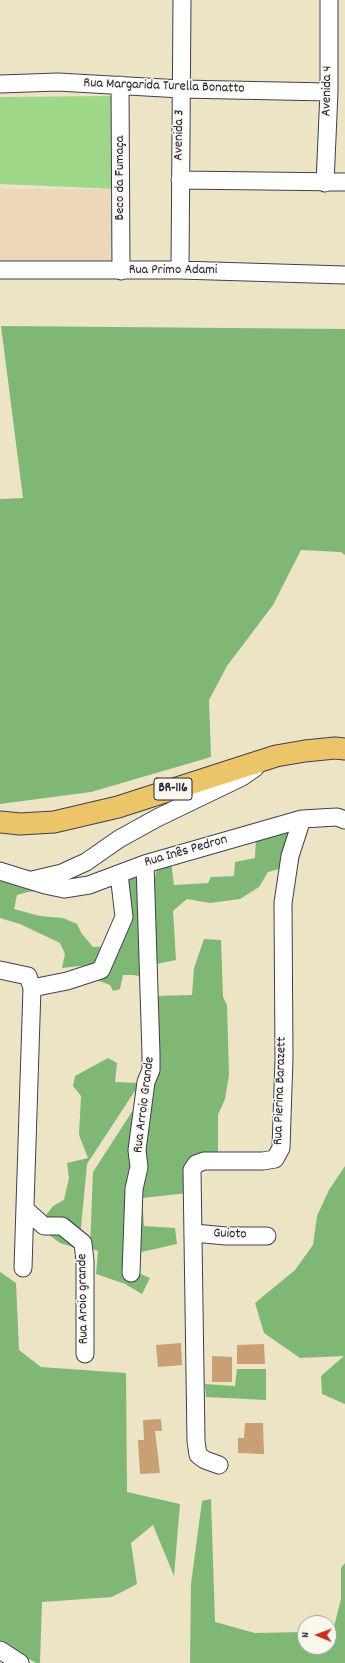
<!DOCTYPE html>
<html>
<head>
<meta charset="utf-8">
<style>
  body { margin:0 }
  #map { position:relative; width:345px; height:1663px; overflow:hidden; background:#ede4c5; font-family:Dekko,sans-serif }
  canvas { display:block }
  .north { position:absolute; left:297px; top:1615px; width:40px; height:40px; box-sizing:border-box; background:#fbf7ec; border:1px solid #a4a2a5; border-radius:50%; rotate:271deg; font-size:11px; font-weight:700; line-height:16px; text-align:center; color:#22223b }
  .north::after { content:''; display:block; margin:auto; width:14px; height:18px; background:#c8321e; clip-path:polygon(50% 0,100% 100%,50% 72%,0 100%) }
</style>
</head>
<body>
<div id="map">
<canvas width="345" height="1663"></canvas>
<div class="north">N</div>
</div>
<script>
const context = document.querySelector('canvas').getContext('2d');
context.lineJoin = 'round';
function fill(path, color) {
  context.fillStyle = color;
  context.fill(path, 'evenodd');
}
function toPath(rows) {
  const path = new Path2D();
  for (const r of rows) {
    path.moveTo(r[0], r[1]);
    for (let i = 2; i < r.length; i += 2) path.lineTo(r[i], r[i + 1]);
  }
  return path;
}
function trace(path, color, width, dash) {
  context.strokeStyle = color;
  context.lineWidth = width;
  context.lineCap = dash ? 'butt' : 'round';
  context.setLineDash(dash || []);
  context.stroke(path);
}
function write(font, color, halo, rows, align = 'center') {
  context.font = font + ' Dekko,sans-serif';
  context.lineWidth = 3;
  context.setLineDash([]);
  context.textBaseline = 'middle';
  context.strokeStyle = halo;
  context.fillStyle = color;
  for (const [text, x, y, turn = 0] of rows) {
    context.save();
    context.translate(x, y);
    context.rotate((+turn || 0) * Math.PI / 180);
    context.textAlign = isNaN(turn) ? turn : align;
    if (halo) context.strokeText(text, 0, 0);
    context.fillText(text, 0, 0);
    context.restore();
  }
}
fill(toPath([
  [0,189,117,189,117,264,0,262]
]), '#edd7ba');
fill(toPath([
  [111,96,117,189,0,184,0,97]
]), '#9fd789');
fill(toPath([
  [1,326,345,329,345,555,341,552,301,550,273,605,227,666,209,700,211,757,91,792,0,804,0,499,23,498],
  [291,828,282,868,268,872,259,887,240,899,210,903,187,899,173,911,176,960,152,965,154,884,157,865,171,862,174,885,208,883,211,877,234,876,235,862,255,858,256,837],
  [140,868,142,977,134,975,123,975,120,989,113,991,110,985,94,979,97,969,80,966,62,968,65,954,60,943,20,924,0,918,0,876,38,891,28,892,17,895,14,909,40,916,63,918,77,924,82,934,93,947,114,946,124,875],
  [204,939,221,940,223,997,227,1005,229,1075,225,1099,218,1115,218,1156,192,1158,188,1193,142,1198,144,1226,175,1228,177,1244,137,1253,136,1272,150,1278,142,1294,125,1284,96,1274,98,1251,90,1248,93,1172,157,1073,153,996,192,995,194,968],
  [108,1058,117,1063,115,1082,140,1083,87,1164,79,1249,60,1243,44,1231,43,1219,53,1206,64,1200,69,1178,67,1163,88,1158,79,1135,81,1096,73,1086,75,1076],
  [345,1166,345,1404,322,1394,321,1376,344,1356,300,1358,264,1333,255,1303,295,1270,313,1245,317,1216,329,1190],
  [0,1272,16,1283,19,1350,41,1367,126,1373,127,1492,180,1504,174,1576,153,1525,131,1543,137,1584,112,1597,42,1602,40,1663,36,1663,7,1646,0,1640],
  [237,1369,266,1369,266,1400,206,1397,205,1384,235,1386],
  [211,1499,215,1622,255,1633,305,1632,305,1647,329,1647,329,1628,334,1627,341,1599,341,1568,345,1563,345,1663,190,1663,191,1584,202,1501]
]), '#7fb875');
fill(toPath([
  [181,1343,182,1365,158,1367,156,1345],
  [264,1344,265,1364,237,1364,237,1345],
  [212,1356,232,1357,232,1382,212,1382],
  [161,1419,162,1431,155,1431,160,1473,140,1474,138,1440,144,1440,143,1420],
  [245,1423,263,1423,264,1454,238,1453,238,1438,244,1438]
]), '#c8a074');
const minor = toPath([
  [0,84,58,82,181,89,329,92],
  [120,85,121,271],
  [180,180,345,182],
  [325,183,329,92,329,0],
  [0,270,180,270,345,275],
  [180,270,182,0],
  [0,871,45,885,64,889,89,885,145,864,302,819,337,817,345,820],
  [32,880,62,873,86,862,119,839,157,818,242,777,255,768],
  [0,970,28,976,32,988,23,1268],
  [32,988,67,981,101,970,124,917,119,874],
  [25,1209,44,1226,62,1226,83,1243,85,1261,85,1354],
  [194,1233,226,1236,267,1236],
  [131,1273,134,1189,139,1167,137,1150,146,1082,151,1070,151,1054,145,864],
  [219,1465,205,1460,198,1455,196,1441,192,1170,196,1164,204,1161,263,1161,275,1159,281,1148,284,1058,283,903,290,856,302,819],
  [0,1650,20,1663]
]);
const major = toPath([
  [0,822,20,824,54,822,118,807,276,756,305,751,335,748,345,749]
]);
trace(minor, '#403f50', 19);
trace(major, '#403f50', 23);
trace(minor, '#fff', 17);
trace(major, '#edc569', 21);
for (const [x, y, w] of [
  [173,789,38]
]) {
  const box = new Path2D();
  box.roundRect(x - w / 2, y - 11, w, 22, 3);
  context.fillStyle = '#fbf7ec';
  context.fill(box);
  trace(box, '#22223b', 1);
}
write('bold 13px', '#22223b', null, [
  ["BR-116",173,789]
]);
write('14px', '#22223b', '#fbf7ec', [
  ["Rua Margarida Turella Bonatto",164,87,2],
  ["Avenida 4",328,91,-89],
  ["Avenida 3",180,135,-89],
  ["Beco da Fumaça",121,178,-90],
  ["Rua Primo Adami",173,271],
  ["Rua Inês Pedron",186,852,-16],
  ["Rua Pierina Barazett",281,1091,-88],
  ["Rua Arroio Grande",145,1105,-83],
  ["Guioto",230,1235,2],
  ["Rua Aroio grande",84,1299,-91]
]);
</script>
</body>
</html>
